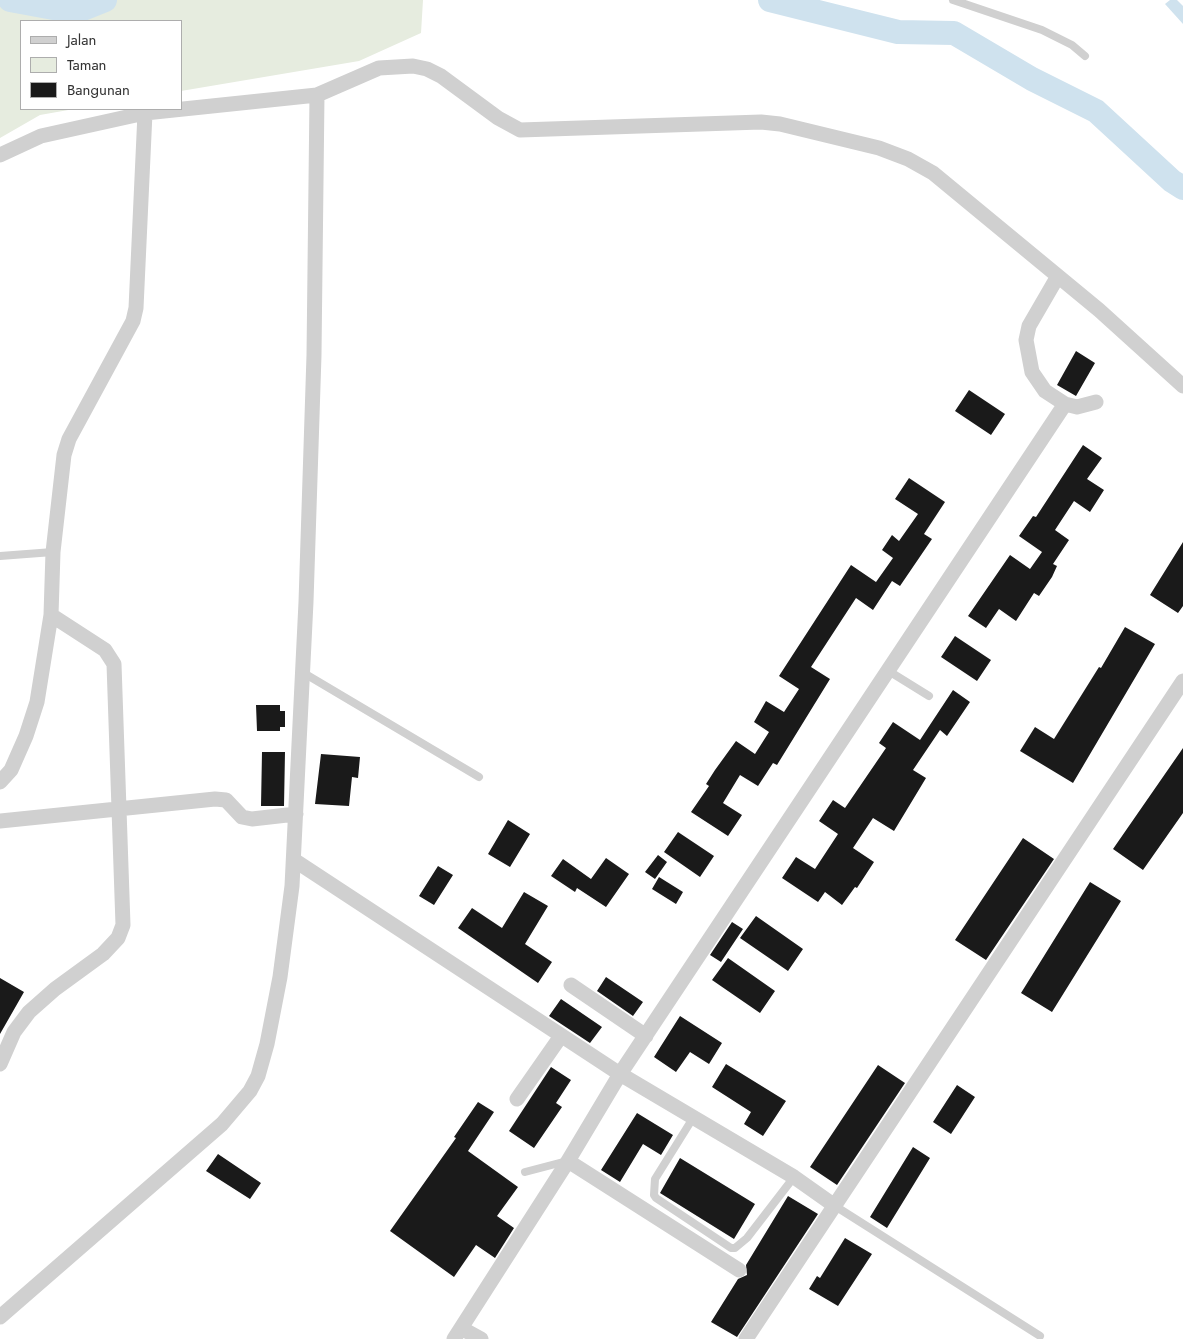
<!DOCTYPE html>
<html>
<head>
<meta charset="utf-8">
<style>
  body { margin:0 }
  #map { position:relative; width:1183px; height:1339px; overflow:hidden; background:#fff; font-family:Jost,sans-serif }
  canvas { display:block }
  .legend { position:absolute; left:20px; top:20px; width:162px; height:90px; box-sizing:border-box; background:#fff; border:1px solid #adadad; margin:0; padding:6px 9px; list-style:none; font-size:15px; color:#333 }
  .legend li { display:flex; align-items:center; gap:10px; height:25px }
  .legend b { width:25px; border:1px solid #adadad }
</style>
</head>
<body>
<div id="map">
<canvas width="1183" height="1339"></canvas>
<ul class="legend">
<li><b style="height:6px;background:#d0d0d0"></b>Jalan</li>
<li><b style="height:14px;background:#e6ecdf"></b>Taman</li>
<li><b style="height:14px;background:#1a1a1a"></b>Bangunan</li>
</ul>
</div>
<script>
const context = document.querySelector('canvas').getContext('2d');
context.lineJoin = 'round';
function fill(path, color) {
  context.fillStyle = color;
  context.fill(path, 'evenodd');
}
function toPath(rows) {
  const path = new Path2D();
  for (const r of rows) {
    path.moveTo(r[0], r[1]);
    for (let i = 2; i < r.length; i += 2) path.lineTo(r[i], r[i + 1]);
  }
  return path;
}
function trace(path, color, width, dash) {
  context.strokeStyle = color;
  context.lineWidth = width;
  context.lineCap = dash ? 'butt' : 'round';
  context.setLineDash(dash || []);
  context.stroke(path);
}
fill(toPath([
  [0,0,423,0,421,33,359,61,181,91,181,21,21,21,21,109,74,109,40,115,0,138]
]), '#e6ecdf');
fill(toPath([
  [1170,0,1177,0,1183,6,1183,24,1165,4]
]), '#cfe2ee');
trace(toPath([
  [10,0,75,12,105,0],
  [770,0,898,32,954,33,1032,79,1096,111,1172,181,1183,188]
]), '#cfe2ee', 24);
fill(toPath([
  [1076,351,1095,363,1076,396,1057,385],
  [969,390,1005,414,991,435,955,411],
  [1083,445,1102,458,1087,479,1104,490,1090,512,1074,501,1055,530,1069,540,1053,564,1057,566,1052,577,1039,596,1034,593,1016,621,999,609,986,628,968,616,1010,555,1030,569,1042,552,1019,536,1033,516,1036,517],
  [909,478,945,502,924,534,932,539,900,586,892,581,873,610,856,598,811,667,830,679,777,765,773,763,758,786,740,775,723,803,742,815,728,836,691,812,709,786,706,784,715,770,736,741,755,754,769,732,754,722,766,701,784,712,799,689,779,676,851,565,876,582,893,558,882,550,892,535,899,541,918,514,895,499],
  [1183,542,1183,606,1178,613,1150,595],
  [1125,627,1155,644,1073,783,1020,751,1035,727,1054,739,1099,667,1101,668],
  [955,636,991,660,977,681,941,657],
  [953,690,970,702,947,736,940,730,913,770,926,778,894,831,873,818,853,848,874,862,857,888,855,887,842,905,825,892,818,902,782,878,796,857,815,869,838,834,819,821,833,800,845,808,886,748,879,743,893,722,920,740],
  [256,705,280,705,280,711,285,711,285,727,280,727,280,731,257,731],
  [1183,748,1183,813,1143,870,1113,849],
  [262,752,285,752,284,806,261,806],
  [321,754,360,757,358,778,352,777,349,806,315,804],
  [508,820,530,834,510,867,488,854],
  [678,832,714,856,700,877,664,852],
  [1023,838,1054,859,986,960,955,940],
  [658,855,667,862,655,879,645,872],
  [606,858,629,874,606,907,577,888,575,892,551,876,563,859,591,879],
  [438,866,453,875,434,905,419,896],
  [659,877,683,892,676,904,652,889],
  [1090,882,1121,901,1052,1012,1021,993],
  [524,892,548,906,525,944,552,962,538,983,458,928,472,908,502,928],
  [756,916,803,949,788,971,740,938],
  [732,922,743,929,721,962,710,955],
  [728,958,775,991,760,1013,712,980],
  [606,977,643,1002,633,1016,597,991],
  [0,978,24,992,0,1034],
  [561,999,602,1027,590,1043,549,1016],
  [680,1016,722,1043,709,1064,690,1052,676,1072,654,1057],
  [726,1064,786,1101,763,1136,744,1124,751,1112,712,1087],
  [878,1065,905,1083,837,1185,810,1167],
  [551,1067,571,1080,556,1103,562,1107,534,1148,509,1131],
  [957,1085,975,1097,951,1134,933,1122],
  [478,1102,494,1112,468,1151,518,1187,497,1216,514,1228,495,1258,476,1245,454,1277,390,1231,456,1138,454,1137],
  [637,1113,673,1135,661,1155,643,1144,620,1182,601,1170],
  [913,1147,930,1158,887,1228,870,1217],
  [218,1154,261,1183,250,1199,206,1171],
  [680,1158,755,1204,734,1239,660,1193],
  [788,1196,818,1214,737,1337,711,1322,738,1279,747,1275,746,1265],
  [845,1238,872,1254,838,1306,809,1289,817,1276,820,1278]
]), '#1a1a1a');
trace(toPath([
  [953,0,1042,30,1072,45,1085,56],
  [0,556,53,552],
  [887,670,929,696],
  [302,672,479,777],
  [693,1118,655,1179,654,1195,656,1198,731,1248,735,1248,747,1238,794,1177],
  [525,1172,567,1161],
  [835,1206,1040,1336]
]), '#d0d0d0', 8);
trace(toPath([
  [0,155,41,136,145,113,317,95],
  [1058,276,1029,326,1026,340,1032,372,1045,391,1065,404,1077,407,1096,402],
  [0,782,11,770,26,736,37,702,51,615,53,552,64,455,69,439,133,321,136,308,145,113],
  [0,821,215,799,226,800,242,817,252,819,296,814],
  [294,860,620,1074,568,1161,454,1339],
  [571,985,646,1036],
  [0,1064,14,1032,29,1012,55,989,103,954,118,938,123,925,114,664,105,650,51,615],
  [517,1099,561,1036],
  [568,1161,739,1270],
  [835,1206,794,1177,620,1074,1065,404],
  [0,1317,222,1124,250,1091,258,1076,267,1044,280,977,292,886,306,602,314,355,317,95,379,68,413,66,427,69,441,76,498,118,520,130,761,122,780,124,879,148,908,159,933,173,1099,310,1183,386],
  [461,1328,481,1339],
  [746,1339,1183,681]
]), '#d0d0d0', 15);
</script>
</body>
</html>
